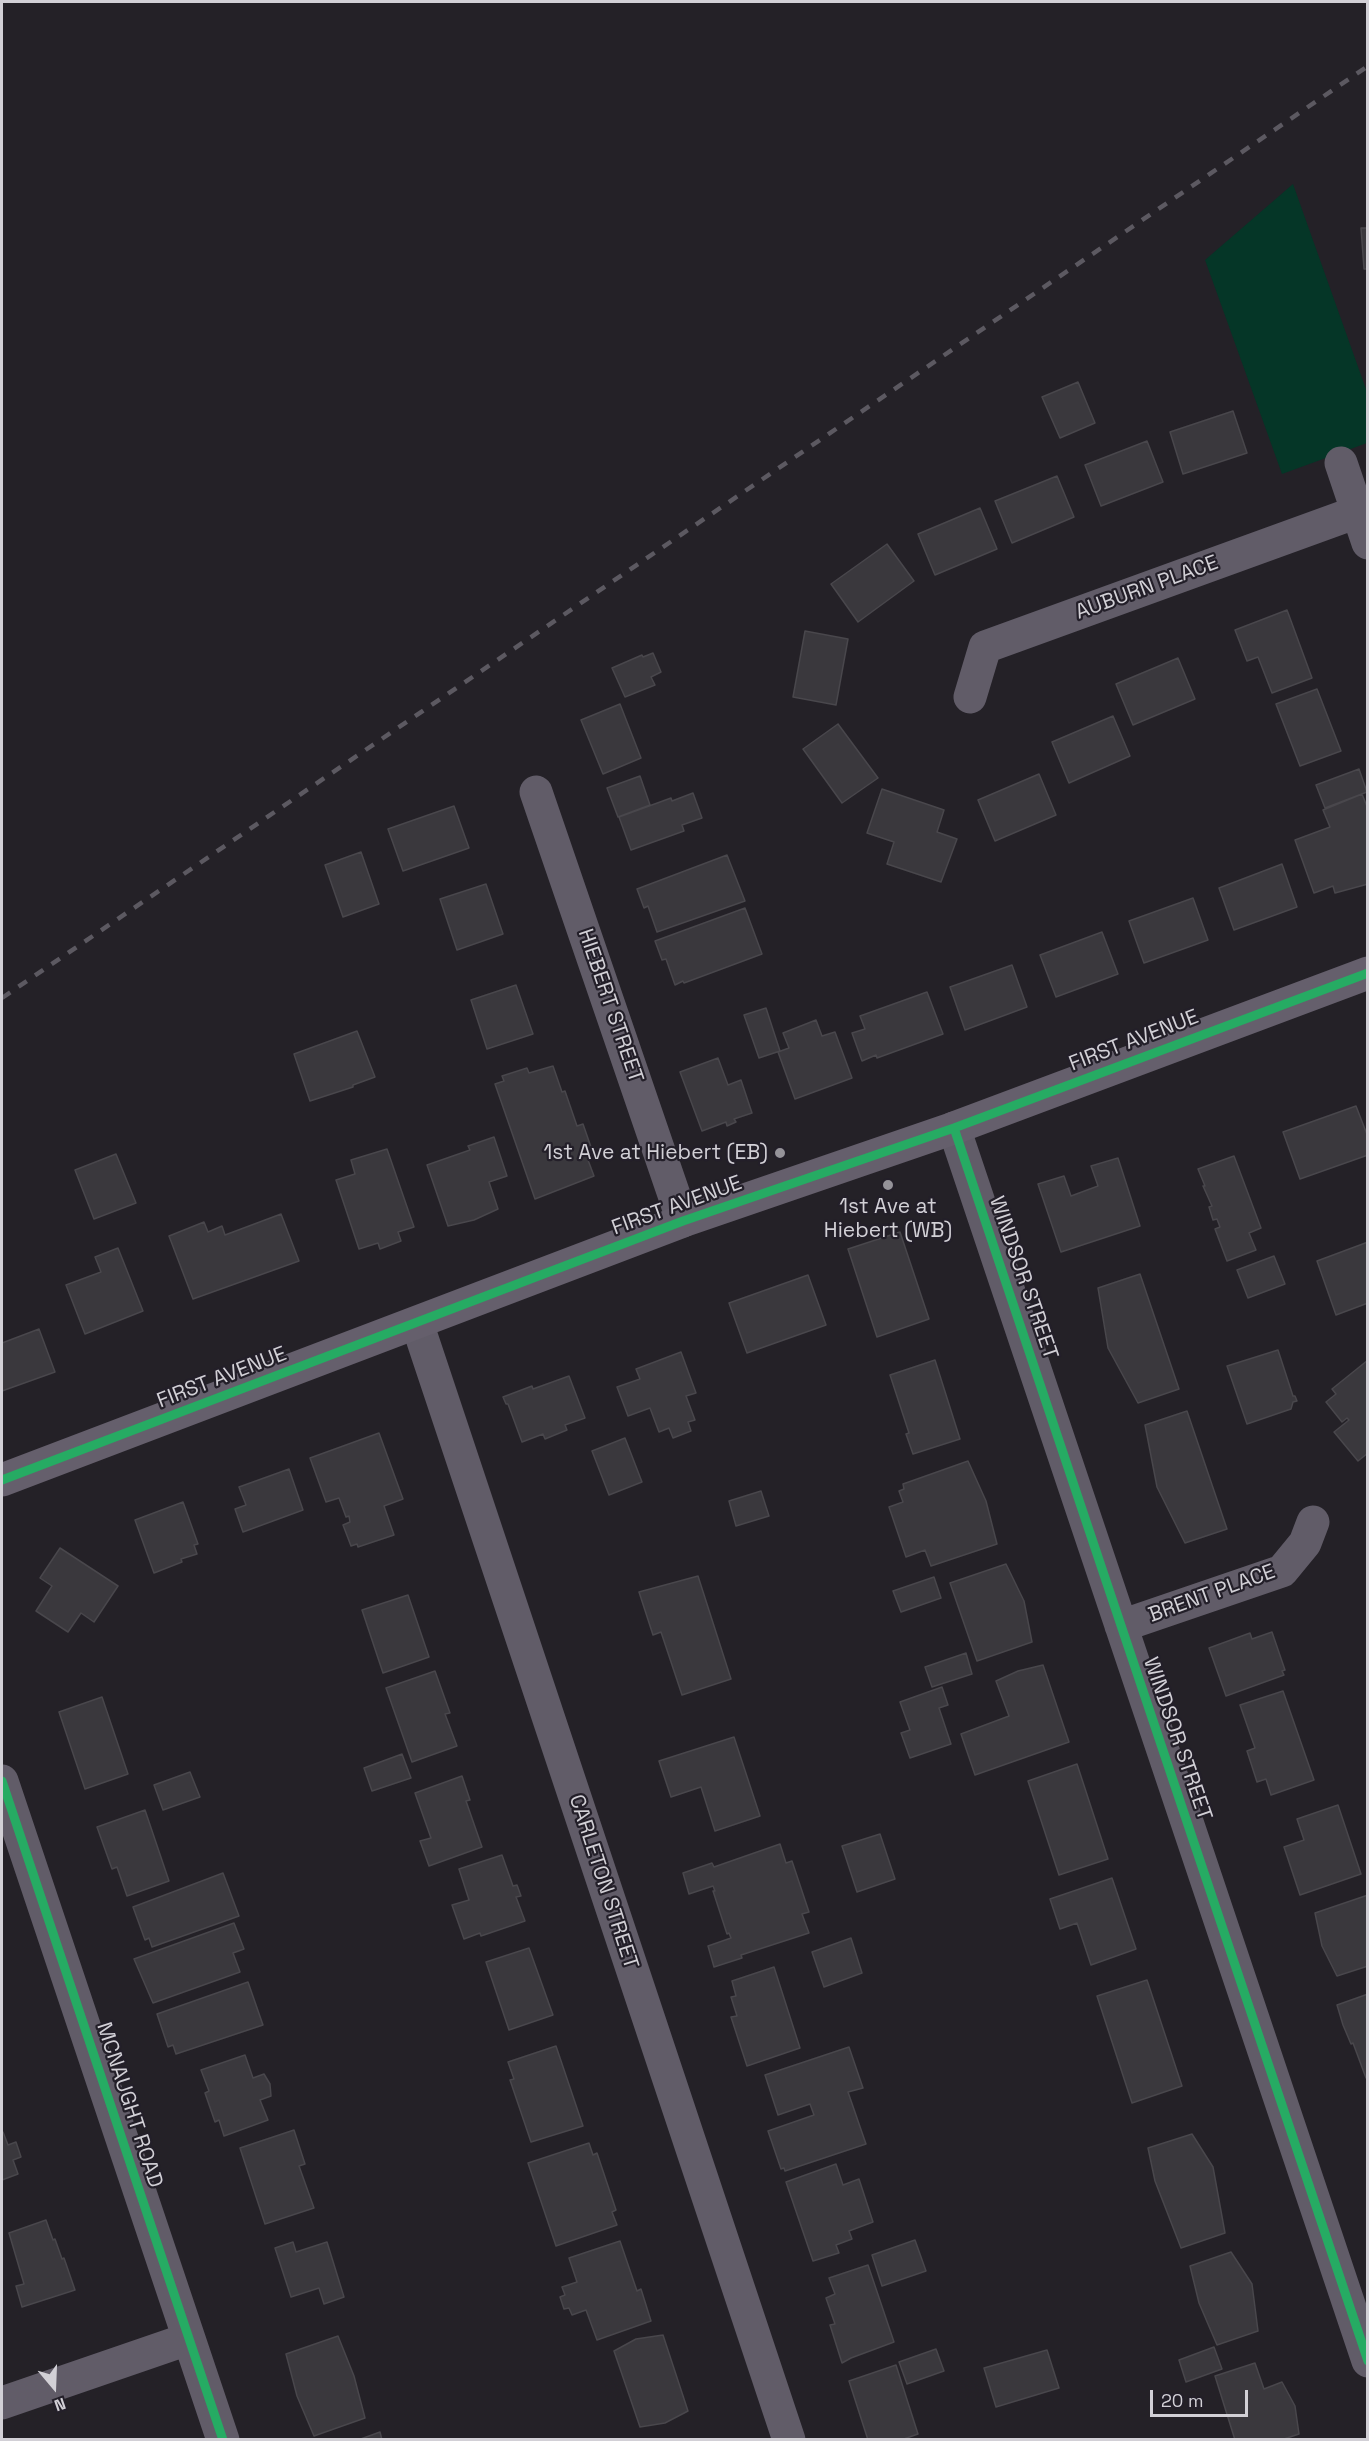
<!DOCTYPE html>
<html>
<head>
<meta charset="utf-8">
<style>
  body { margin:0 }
  #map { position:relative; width:1369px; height:2441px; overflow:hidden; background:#242127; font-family:"Space Grotesk",sans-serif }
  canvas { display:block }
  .frame { position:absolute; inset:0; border:3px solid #d2d0d6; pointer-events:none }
  .north { position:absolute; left:24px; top:2357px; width:60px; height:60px; -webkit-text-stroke:4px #231f29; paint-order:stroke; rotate:161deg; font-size:16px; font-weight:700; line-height:24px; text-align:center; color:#d2d0d6 }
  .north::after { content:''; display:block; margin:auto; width:21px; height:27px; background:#d2d0d6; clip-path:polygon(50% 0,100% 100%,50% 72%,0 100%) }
  .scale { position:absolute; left:1150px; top:2390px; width:98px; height:27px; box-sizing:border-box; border:3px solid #d2d0d6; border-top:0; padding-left:8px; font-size:18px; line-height:21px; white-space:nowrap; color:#d2d0d6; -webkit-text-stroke:4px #231f29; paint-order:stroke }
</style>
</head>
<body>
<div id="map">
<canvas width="1369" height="2441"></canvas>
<div class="frame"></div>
<div class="north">N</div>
<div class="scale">20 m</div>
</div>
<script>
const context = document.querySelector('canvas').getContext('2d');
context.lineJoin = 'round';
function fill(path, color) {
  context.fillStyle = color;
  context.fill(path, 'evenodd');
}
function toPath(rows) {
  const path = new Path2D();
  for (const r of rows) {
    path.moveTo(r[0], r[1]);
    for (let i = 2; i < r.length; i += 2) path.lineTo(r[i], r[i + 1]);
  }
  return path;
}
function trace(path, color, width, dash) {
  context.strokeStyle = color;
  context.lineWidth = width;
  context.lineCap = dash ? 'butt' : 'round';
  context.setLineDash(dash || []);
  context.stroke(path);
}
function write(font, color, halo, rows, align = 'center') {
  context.font = font + ' "Space Grotesk",sans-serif';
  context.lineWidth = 4.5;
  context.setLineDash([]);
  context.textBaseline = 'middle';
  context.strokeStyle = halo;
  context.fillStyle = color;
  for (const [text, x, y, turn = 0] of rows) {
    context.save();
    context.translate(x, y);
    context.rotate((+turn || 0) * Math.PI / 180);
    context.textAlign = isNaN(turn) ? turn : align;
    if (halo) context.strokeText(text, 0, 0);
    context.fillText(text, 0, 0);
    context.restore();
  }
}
fill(toPath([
  [1293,184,1367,392,1367,443,1282,474,1205,260]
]), '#053627');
const building = toPath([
  [1361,228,1368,228,1368,269,1364,269,1361,228],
  [1078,382,1095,423,1060,438,1042,397,1078,382],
  [1233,411,1247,453,1183,474,1170,432,1233,411],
  [1147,441,1163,482,1101,506,1085,465,1147,441],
  [1057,476,1074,517,1012,543,995,501,1057,476],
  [980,508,997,549,935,575,918,534,980,508],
  [887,544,914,581,858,622,831,584,887,544],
  [1287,610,1312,678,1272,693,1258,657,1247,661,1235,630,1287,610],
  [805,631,848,639,836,705,793,697,805,631],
  [653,653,661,672,651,677,655,685,625,697,612,668,642,655,643,657,653,653],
  [1178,658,1195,699,1133,725,1116,684,1178,658],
  [1317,689,1341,751,1300,766,1276,704,1317,689],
  [620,704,641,758,603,774,581,720,620,704],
  [1113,716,1130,756,1069,783,1052,742,1113,716],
  [838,724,878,778,842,803,803,749,838,724],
  [1359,769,1367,792,1325,808,1316,785,1359,769],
  [1039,774,1056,815,995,841,978,800,1039,774],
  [640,776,650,805,618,817,607,788,640,776],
  [882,789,944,810,937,832,957,839,941,882,887,864,894,842,867,833,882,789],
  [693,793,702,818,682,825,684,831,631,850,619,817,671,798,672,801,693,793],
  [1362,794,1368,809,1368,884,1335,893,1333,886,1314,893,1295,840,1330,827,1323,810,1362,794],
  [454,806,469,848,403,871,388,829,454,806],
  [361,852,379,904,343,917,325,865,361,852],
  [727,855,745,901,657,932,648,906,644,908,637,889,727,855],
  [1282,864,1297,907,1234,930,1219,888,1282,864],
  [486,884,503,934,457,950,440,899,486,884],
  [1193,898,1208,940,1144,963,1129,921,1193,898],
  [745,908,762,954,684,983,683,981,675,985,666,959,662,960,655,941,745,908],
  [1102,932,1118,974,1056,997,1040,955,1102,932],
  [1012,965,1027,1007,965,1030,950,987,1012,965],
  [516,985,533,1034,487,1049,471,1000,516,985],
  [927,992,943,1034,877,1058,876,1055,862,1061,852,1033,865,1029,860,1016,927,992],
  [766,1008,780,1051,759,1058,744,1015,766,1008],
  [816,1020,822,1036,835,1032,852,1078,795,1099,778,1052,789,1048,783,1033,816,1020],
  [357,1031,375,1077,353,1085,353,1087,310,1101,294,1054,357,1031],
  [718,1058,728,1085,741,1080,752,1113,734,1119,736,1122,727,1126,726,1122,702,1131,680,1072,718,1058],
  [553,1066,562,1092,565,1091,577,1126,583,1124,592,1150,585,1152,594,1176,535,1199,495,1084,504,1081,502,1076,527,1068,529,1073,553,1066],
  [1356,1106,1368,1137,1368,1155,1300,1179,1283,1132,1356,1106],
  [494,1137,507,1176,489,1182,498,1209,474,1220,448,1226,427,1165,470,1150,468,1146,494,1137],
  [387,1149,414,1227,398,1232,401,1241,380,1249,378,1243,359,1249,336,1180,355,1174,351,1160,387,1149],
  [116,1154,136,1203,94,1219,75,1170,116,1154],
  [1234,1156,1261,1228,1249,1233,1256,1250,1227,1261,1215,1229,1220,1227,1217,1219,1213,1220,1209,1207,1212,1206,1203,1186,1205,1186,1198,1169,1234,1156],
  [1118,1158,1140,1226,1061,1252,1038,1184,1064,1176,1071,1196,1098,1186,1091,1166,1118,1158],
  [281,1214,299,1261,193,1299,169,1236,204,1222,208,1232,222,1226,225,1235,281,1214],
  [900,1232,929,1319,877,1337,848,1249,900,1232],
  [1368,1242,1368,1303,1336,1315,1317,1261,1368,1242],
  [118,1248,143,1311,85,1334,66,1285,101,1272,95,1257,118,1248],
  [1274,1256,1285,1284,1248,1298,1237,1270,1274,1256],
  [1140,1274,1179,1389,1138,1403,1108,1348,1098,1288,1140,1274],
  [808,1275,826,1325,747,1353,729,1303,808,1275],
  [39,1329,55,1372,2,1391,2,1343,39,1329],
  [1278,1350,1293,1396,1295,1396,1297,1401,1293,1402,1291,1409,1247,1424,1227,1366,1278,1350],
  [681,1352,696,1393,686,1396,695,1420,688,1422,691,1431,673,1438,669,1428,659,1432,650,1408,628,1416,617,1387,640,1379,636,1369,681,1352],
  [935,1360,960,1439,913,1454,906,1434,909,1433,890,1375,935,1360],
  [1368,1360,1368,1453,1358,1461,1334,1432,1349,1420,1347,1418,1342,1422,1326,1402,1336,1394,1332,1389,1368,1360],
  [569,1376,585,1418,565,1425,567,1430,545,1439,543,1434,522,1442,508,1404,506,1404,503,1397,532,1386,533,1389,569,1376],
  [1187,1411,1227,1529,1185,1543,1157,1487,1145,1425,1187,1411],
  [379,1433,403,1499,384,1506,394,1535,358,1547,357,1544,351,1546,343,1525,350,1522,349,1516,346,1517,339,1498,326,1502,310,1458,379,1433],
  [625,1438,642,1482,609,1495,592,1451,625,1438],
  [968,1461,986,1501,997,1544,931,1566,925,1550,906,1557,889,1507,903,1502,899,1491,904,1489,903,1484,968,1461],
  [289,1469,303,1510,243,1532,235,1509,246,1505,239,1487,289,1469],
  [761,1491,769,1516,736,1526,729,1501,761,1491],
  [183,1502,198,1544,194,1545,197,1554,181,1559,182,1562,154,1573,135,1520,183,1502],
  [60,1548,118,1586,94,1622,81,1613,68,1632,36,1611,52,1586,40,1578,60,1548],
  [1006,1564,1024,1601,1032,1642,977,1661,950,1583,1006,1564],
  [698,1576,731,1679,682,1695,661,1632,653,1635,639,1592,698,1576],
  [934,1577,941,1598,901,1612,893,1591,934,1577],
  [408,1595,429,1657,383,1673,362,1610,408,1595],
  [1272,1632,1285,1670,1282,1671,1284,1675,1226,1696,1209,1648,1250,1633,1252,1639,1272,1632],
  [966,1653,972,1674,932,1687,925,1667,966,1653],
  [1043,1665,1069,1742,975,1775,961,1734,1009,1716,996,1681,1018,1671,1043,1665],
  [435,1671,450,1713,445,1714,457,1746,412,1762,386,1688,435,1671],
  [942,1687,948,1705,939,1708,951,1744,910,1758,901,1733,910,1730,900,1702,942,1687],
  [1283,1691,1314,1780,1271,1795,1266,1779,1257,1782,1247,1751,1255,1748,1240,1705,1283,1691],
  [102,1697,128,1774,85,1789,59,1712,102,1697],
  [734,1737,760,1816,715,1831,701,1787,671,1797,659,1761,734,1737],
  [402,1754,411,1778,372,1791,364,1768,402,1754],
  [1077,1764,1108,1859,1059,1875,1028,1781,1077,1764],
  [190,1772,200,1797,163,1810,154,1785,190,1772],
  [462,1776,470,1800,466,1801,482,1847,429,1866,420,1841,431,1838,415,1793,462,1776],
  [1338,1805,1361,1874,1300,1895,1284,1847,1304,1840,1297,1819,1338,1805],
  [145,1810,169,1881,127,1896,117,1867,112,1869,97,1827,145,1810],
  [880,1834,895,1879,857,1892,842,1846,880,1834],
  [780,1844,786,1863,792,1861,809,1912,802,1914,809,1933,741,1955,742,1958,714,1967,708,1946,731,1938,729,1933,727,1934,713,1891,715,1891,713,1886,689,1894,683,1873,712,1863,714,1867,780,1844],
  [502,1855,513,1886,517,1885,521,1896,516,1897,525,1921,481,1936,480,1933,464,1939,452,1905,469,1900,459,1869,502,1855],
  [223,1873,239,1916,152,1947,149,1938,145,1940,133,1907,223,1873],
  [1112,1878,1136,1949,1091,1965,1077,1923,1060,1929,1050,1899,1112,1878],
  [1368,1895,1368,1966,1337,1976,1322,1946,1315,1913,1368,1895],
  [234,1923,244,1949,233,1953,240,1972,153,2003,134,1959,234,1923],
  [851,1938,862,1973,824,1987,812,1952,851,1938],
  [529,1948,553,2015,509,2030,486,1962,529,1948],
  [774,1967,800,2048,747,2066,731,2017,737,2016,731,1997,736,1996,732,1981,774,1967],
  [1147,1980,1182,2086,1132,2103,1097,1996,1147,1980],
  [248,1982,263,2025,176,2054,173,2045,168,2047,157,2014,248,1982],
  [1368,1994,1368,2077,1366,2078,1353,2043,1351,2044,1343,2025,1337,2005,1368,1994],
  [556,2046,583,2126,531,2142,510,2080,514,2079,508,2062,556,2046],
  [849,2047,863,2088,848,2092,866,2144,785,2171,784,2168,781,2169,768,2131,814,2115,810,2104,778,2115,765,2075,849,2047],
  [245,2055,253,2078,264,2074,270,2084,271,2096,260,2100,268,2120,224,2136,219,2120,215,2122,205,2093,209,2091,201,2070,245,2055],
  [294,2130,305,2164,299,2166,314,2208,265,2224,240,2148,294,2130],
  [2,2132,3,2132,8,2145,16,2142,21,2157,13,2160,18,2174,2,2180,2,2132],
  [1192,2134,1213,2167,1225,2233,1181,2248,1155,2181,1148,2148,1192,2134],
  [589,2143,593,2155,597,2153,616,2210,612,2212,617,2225,556,2246,528,2163,589,2143],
  [836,2164,843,2185,859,2179,873,2222,849,2231,852,2239,836,2245,839,2253,813,2261,786,2182,836,2164],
  [46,2220,53,2240,55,2239,62,2259,64,2258,75,2290,22,2307,16,2286,24,2284,9,2233,46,2220],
  [915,2240,926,2271,882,2286,872,2255,915,2240],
  [620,2241,637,2291,641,2289,651,2321,597,2340,586,2310,572,2315,569,2308,564,2309,560,2297,565,2295,562,2287,577,2282,569,2258,620,2241],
  [293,2242,296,2252,327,2242,344,2297,324,2304,319,2288,291,2297,275,2248,293,2242],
  [1231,2252,1252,2284,1258,2331,1217,2345,1199,2303,1190,2266,1231,2252],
  [868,2265,894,2342,851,2358,842,2363,830,2325,835,2324,826,2298,835,2294,829,2278,868,2265],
  [663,2335,688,2411,665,2423,640,2427,614,2351,636,2339,663,2335],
  [338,2336,354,2376,365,2418,314,2436,297,2396,286,2354,338,2336],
  [1214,2347,1222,2369,1186,2382,1179,2360,1214,2347],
  [936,2349,944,2371,907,2384,899,2362,936,2349],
  [1047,2350,1059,2388,996,2407,984,2368,1047,2350],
  [1255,2363,1264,2389,1282,2382,1295,2406,1299,2434,1281,2440,1235,2440,1215,2376,1255,2363],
  [896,2365,918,2434,901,2440,868,2440,849,2381,896,2365],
  [380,2432,382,2440,358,2440,380,2432]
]);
fill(building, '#3a383d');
trace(building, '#49474c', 1.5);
trace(toPath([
  [1341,463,1368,543],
  [970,697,985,647,1357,512],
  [536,792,683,1221],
  [954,1128,1368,2361],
  [417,1323,789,2440],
  [1121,1626,1282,1571,1305,1543,1313,1522],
  [2,1781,223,2440],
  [2,2403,188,2339]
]), '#615c68', 33);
trace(toPath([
  [2,1480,683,1221,954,1128,1368,973]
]), '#655f6c', 33);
trace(toPath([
  [2,998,1368,66]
]), '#5c5961', 4.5, [10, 10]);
trace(toPath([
  [954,1128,1368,2361],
  [2,1480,683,1221,954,1128,1368,973],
  [2,1781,223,2440]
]), '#26ab63', 9);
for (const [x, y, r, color] of [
  [780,1153,6,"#959399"],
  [888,1185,6,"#959399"]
]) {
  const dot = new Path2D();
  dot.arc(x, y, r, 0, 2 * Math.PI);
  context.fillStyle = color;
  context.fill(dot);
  trace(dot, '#231f29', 2);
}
write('21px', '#d2d0d6', '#231f29', [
  ["AUBURN PLACE",1147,588,-20],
  ["HIEBERT STREET",610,1006,71],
  ["FIRST AVENUE",1134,1041,-21],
  ["FIRST AVENUE",677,1206,-20],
  ["WINDSOR STREET",1023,1278,71],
  ["FIRST AVENUE",222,1378,-21],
  ["BRENT PLACE",1212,1594,-20],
  ["WINDSOR STREET",1177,1739,71],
  ["CARLETON STREET",603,1882,72],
  ["MCNAUGHT ROAD",129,2105,72]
]);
write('21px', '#d2d0d6', '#231f29', [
  ["1st Ave at Hiebert (EB)",768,1153],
  ["1st Ave at",888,1207,"center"],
  ["Hiebert (WB)",888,1231,"center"]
], 'right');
</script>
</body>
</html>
